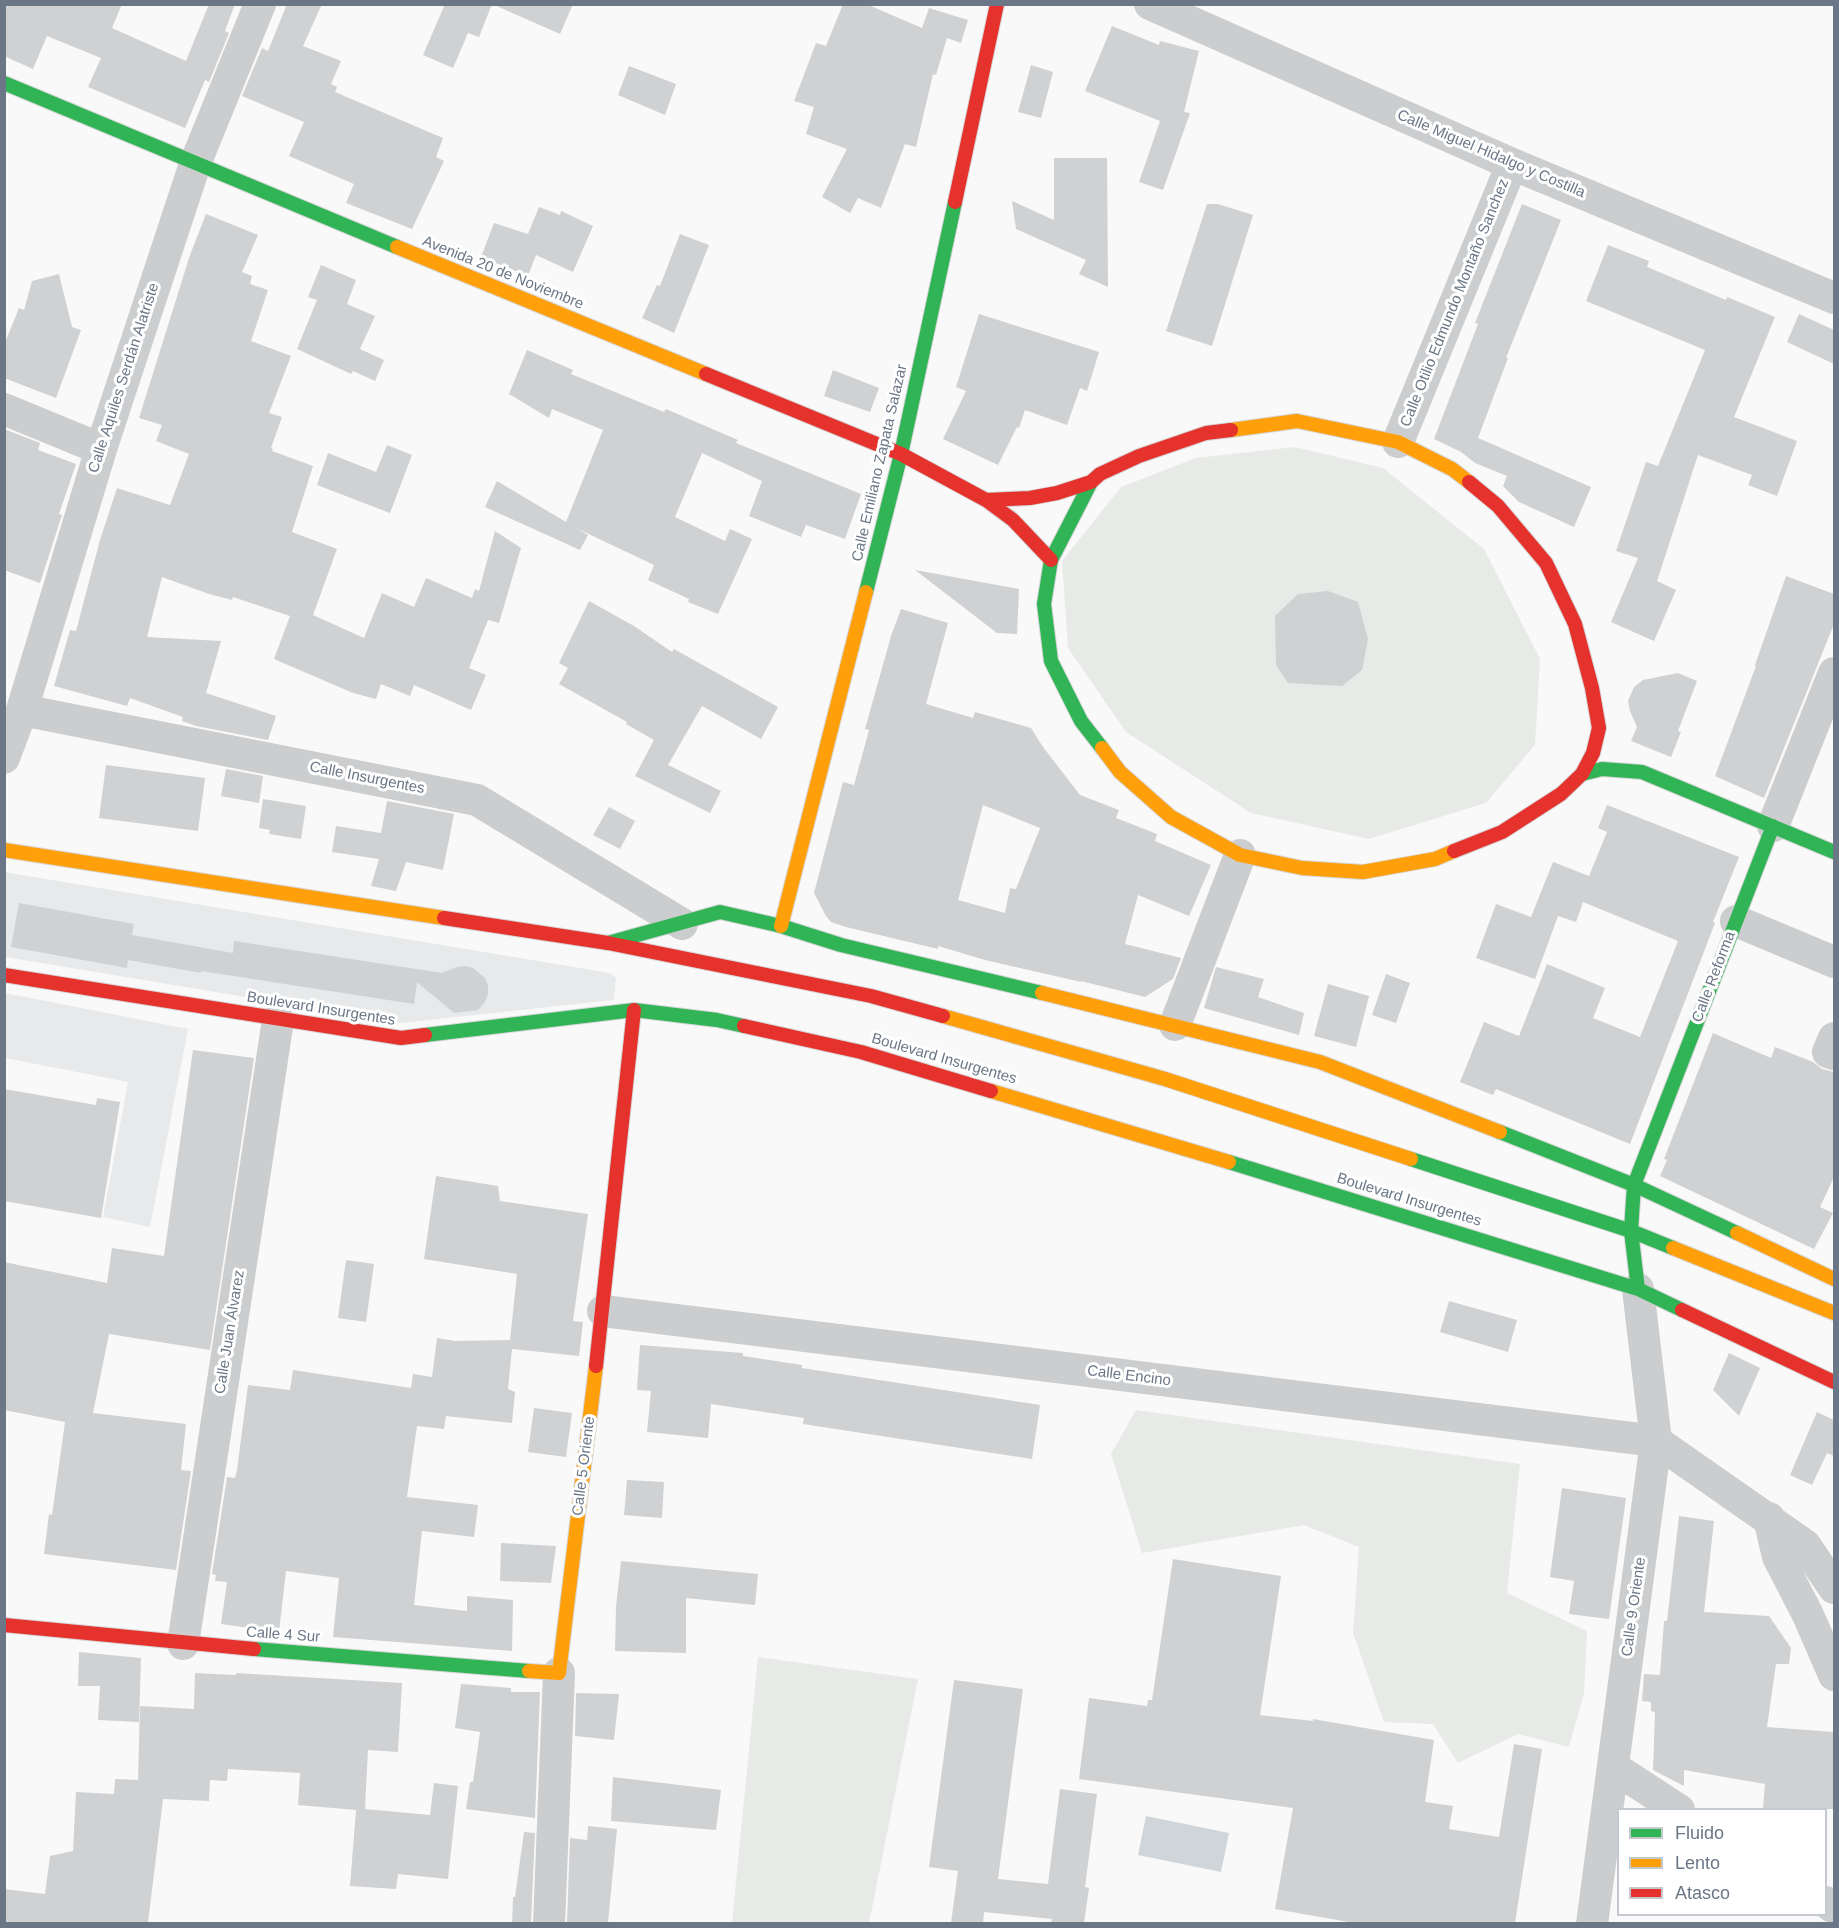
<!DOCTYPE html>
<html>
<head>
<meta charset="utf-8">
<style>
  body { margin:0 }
  #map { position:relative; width:1839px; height:1928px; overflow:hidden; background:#f9f9f9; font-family:Helvetica,sans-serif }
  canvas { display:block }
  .frame { position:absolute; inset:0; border:6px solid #6b7786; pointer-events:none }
  .legend { position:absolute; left:1617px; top:1808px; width:210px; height:108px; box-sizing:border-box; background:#fff; border:2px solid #c4c9cf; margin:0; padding:8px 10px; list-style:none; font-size:18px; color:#6b7786 }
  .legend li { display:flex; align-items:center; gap:12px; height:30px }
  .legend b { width:30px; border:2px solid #c4c9cf }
</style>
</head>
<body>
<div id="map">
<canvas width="1839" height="1928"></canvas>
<div class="frame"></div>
<ul class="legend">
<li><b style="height:8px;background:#30b455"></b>Fluido</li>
<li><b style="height:8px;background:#ff9f0a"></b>Lento</li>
<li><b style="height:8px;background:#e5322d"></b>Atasco</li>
</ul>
</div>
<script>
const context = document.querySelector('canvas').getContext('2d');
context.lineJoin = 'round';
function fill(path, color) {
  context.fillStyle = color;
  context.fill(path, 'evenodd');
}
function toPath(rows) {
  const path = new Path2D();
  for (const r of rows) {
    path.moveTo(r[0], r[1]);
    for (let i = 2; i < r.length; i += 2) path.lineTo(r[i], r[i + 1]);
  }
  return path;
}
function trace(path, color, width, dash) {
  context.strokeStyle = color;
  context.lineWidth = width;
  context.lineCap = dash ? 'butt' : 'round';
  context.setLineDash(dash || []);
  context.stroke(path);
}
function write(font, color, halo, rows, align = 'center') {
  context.font = font + ' Helvetica,sans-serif';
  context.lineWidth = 6;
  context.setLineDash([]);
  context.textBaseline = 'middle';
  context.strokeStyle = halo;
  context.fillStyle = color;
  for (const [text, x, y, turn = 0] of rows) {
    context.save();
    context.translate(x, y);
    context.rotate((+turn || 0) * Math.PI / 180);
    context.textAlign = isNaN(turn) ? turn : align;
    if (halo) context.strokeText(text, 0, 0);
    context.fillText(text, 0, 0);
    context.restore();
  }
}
fill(toPath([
  [4,872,610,973,616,978,614,1000,401,1023,5,957],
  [5,993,188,1029,150,1227,103,1217,128,1082,5,1058]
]), '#e7e9ea');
fill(toPath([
  [1295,447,1383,468,1484,549,1540,659,1535,745,1486,803,1369,839,1251,813,1126,732,1068,648,1062,561,1121,487,1196,458],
  [1136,1410,1520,1464,1507,1593,1587,1631,1584,1693,1569,1747,1518,1734,1458,1763,1433,1724,1384,1722,1353,1633,1359,1547,1304,1525,1142,1553,1111,1454],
  [758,1657,918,1679,869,1923,732,1923]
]), '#e7eae6');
fill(toPath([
  [1146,1816,1229,1833,1221,1872,1138,1855]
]), '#cfd5d9');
fill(toPath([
  [4,4,122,4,112,28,186,61,209,4,235,4,225,31,229,33,209,82,205,80,185,128,88,87,101,58,47,36,33,69,4,56],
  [287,4,322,4,303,46,341,61,331,84,337,87,335,92,443,138,436,157,444,161,412,229,346,203,354,184,289,156,304,122,242,96,262,48,268,51],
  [445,4,492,4,479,37,468,33,453,68,423,55],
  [492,4,573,4,560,34],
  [843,4,866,4,922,28,929,8,968,20,961,43,947,38,936,75,933,74,916,147,905,144,881,208,858,198,850,213,822,197,847,149,806,134,814,107,794,101,816,43,826,46],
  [1112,26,1159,45,1160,41,1199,51,1184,112,1190,113,1163,190,1139,182,1160,121,1085,91],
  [1031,65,1053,72,1041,118,1018,112],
  [629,66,676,84,665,115,618,95],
  [1054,158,1107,158,1108,287,1079,274,1086,260,1016,229,1012,201,1054,220],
  [1207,204,1218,204,1253,215,1212,346,1166,331],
  [1522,204,1561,220,1506,358,1508,358,1478,438,1591,487,1574,527,1519,502,1503,486,1507,476,1475,463,1461,452,1434,439,1478,324,1475,323],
  [539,207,560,215,561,211,593,226,573,272,536,255,528,276,481,257,494,223,528,234],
  [206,214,258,235,242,272,252,276,250,284,268,290,251,341,291,356,269,413,282,417,271,448,273,449,272,451,313,466,292,532,337,549,313,615,364,638,382,593,414,607,426,578,472,598,475,589,479,591,495,531,521,548,499,623,488,620,469,668,486,675,471,710,414,685,410,696,381,684,376,699,353,693,274,659,290,616,233,597,232,600,209,594,162,577,147,637,221,641,206,693,276,716,268,740,196,726,182,721,183,717,130,698,127,706,54,686,70,630,76,631,100,540,117,488,170,505,189,454,156,441,162,425,139,418,190,255],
  [680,234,709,245,674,333,642,318,657,285,660,286],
  [1608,245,1649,261,1647,267,1726,300,1727,297,1775,317,1734,417,1797,441,1777,496,1748,485,1752,475,1698,455,1657,581,1676,590,1654,641,1611,622,1638,558,1616,551,1646,462,1658,466,1705,350,1586,301],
  [321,265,356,280,347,304,375,316,360,349,384,360,375,381,353,371,351,374,297,349,317,300,308,297],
  [59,274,72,327,81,330,56,398,4,378,4,345,19,308,24,310,32,281],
  [979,314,1099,352,1087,391,1080,388,1067,425,1025,410,1019,428,1017,427,998,465,943,439,966,391,956,387],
  [1799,314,1834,330,1834,364,1787,342],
  [527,350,573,370,571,374,664,412,666,409,738,440,736,443,861,494,845,539,806,525,801,537,749,516,762,481,702,453,675,517,725,541,730,529,752,539,718,614,688,602,689,599,648,580,654,565,576,528,588,535,580,550,485,507,497,481,566,522,603,430,552,409,549,418,509,394],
  [833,370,879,388,870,412,824,396],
  [4,429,40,443,38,450,76,464,59,514,62,515,40,583,4,570],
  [387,445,412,455,390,513,317,485,328,453,376,472],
  [915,570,1019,589,1017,634,997,633],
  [1786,576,1834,594,1834,624,1764,798,1715,776,1756,666,1755,665],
  [1328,591,1358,602,1368,639,1362,670,1342,686,1288,683,1276,665,1275,616,1298,594],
  [589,601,634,626,672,652,674,649,778,707,761,739,702,706,668,765,721,791,710,813,635,776,654,740,626,724,627,722,559,684,568,668,559,663],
  [901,609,948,623,926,704,973,718,975,712,1031,728,1043,747,1080,795,1119,810,1116,818,1157,834,1155,841,1211,865,1189,916,1138,895,1125,944,1181,958,1173,979,1145,997,1081,981,1081,982,985,960,938,946,938,949,846,927,831,922,826,916,814,893,843,782,854,785,869,730,865,729,891,636],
  [983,805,1040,828,1016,889,1010,888,1005,913,958,900],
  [1678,673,1697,681,1678,731,1681,732,1671,757,1631,741,1637,727,1630,711,1628,701,1634,687,1643,680],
  [106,765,205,778,198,831,99,818],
  [226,769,263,776,259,803,221,796],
  [263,799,306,806,301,839,269,834,270,830,259,828],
  [387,801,454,814,443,870,406,862,396,891,371,886,379,859,332,852,336,826,381,833],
  [1607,805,1739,857,1713,922,1715,923,1630,1144,1496,1089,1493,1095,1460,1082,1484,1022,1519,1036,1547,964,1605,988,1593,1018,1640,1037,1678,941,1583,902,1576,922,1558,916,1535,979,1476,958,1496,904,1531,917,1553,862,1589,876,1607,832,1598,828],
  [609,807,635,821,620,849,593,835],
  [19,903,134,924,132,935,233,953,234,941,442,973,457,967,465,966,473,968,485,978,488,986,488,994,485,1002,478,1010,454,1013,417,982,414,1004,201,971,201,973,128,960,127,968,11,947],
  [1216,967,1264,979,1258,997,1304,1013,1299,1035,1204,1008],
  [1386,974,1410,983,1396,1023,1372,1015],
  [1328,984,1369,996,1356,1047,1314,1036],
  [1713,1033,1771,1058,1775,1047,1813,1062,1822,1069,1834,1072,1834,1177,1820,1207,1833,1213,1814,1249,1660,1176,1667,1160,1664,1159],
  [193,1050,254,1058,210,1350,109,1334,93,1413,186,1424,181,1470,191,1471,176,1570,44,1554,49,1514,52,1515,65,1422,4,1410,4,1262,107,1283,112,1248,164,1256],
  [4,1089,96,1105,97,1098,120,1102,101,1218,4,1201],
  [436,1176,498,1186,500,1201,588,1214,573,1321,583,1322,579,1356,512,1349,508,1389,515,1392,512,1423,446,1416,444,1429,417,1426,407,1497,478,1505,474,1537,422,1531,414,1605,467,1611,467,1596,513,1600,512,1651,333,1637,339,1578,286,1571,279,1632,221,1624,227,1582,215,1581,216,1575,212,1574,227,1477,235,1478,237,1470,248,1385,290,1390,293,1370,411,1388,413,1374,432,1377,437,1338,455,1341,510,1340,517,1274,424,1259],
  [346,1260,374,1264,366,1322,338,1318],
  [1449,1301,1517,1320,1508,1352,1440,1332],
  [640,1345,743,1353,743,1356,802,1365,802,1368,1040,1405,1032,1459,803,1424,804,1418,711,1404,708,1438,647,1432,651,1391,637,1390],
  [1729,1353,1760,1368,1739,1416,1713,1390],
  [534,1408,572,1413,566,1457,528,1452],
  [1817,1412,1834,1420,1834,1456,1827,1453,1812,1485,1790,1475],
  [627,1480,664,1482,662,1518,624,1515],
  [1562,1488,1626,1498,1609,1619,1569,1614,1574,1581,1550,1577],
  [1679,1516,1714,1521,1704,1612,1769,1616,1791,1648,1789,1664,1776,1664,1767,1727,1834,1732,1834,1809,1763,1809,1765,1784,1684,1770,1684,1786,1653,1770,1655,1712,1651,1711,1651,1702,1642,1701,1644,1674,1660,1675,1664,1621,1667,1621],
  [501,1543,556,1546,551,1583,500,1581],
  [1173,1559,1281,1576,1260,1715,1313,1721,1313,1719,1434,1740,1425,1802,1453,1806,1449,1829,1499,1837,1514,1744,1542,1749,1515,1923,1354,1923,1275,1909,1293,1808,1079,1779,1089,1698,1147,1706,1148,1700,1152,1700],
  [621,1561,758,1574,755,1605,686,1598,686,1653,615,1651,616,1607],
  [79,1652,141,1658,139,1722,98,1720,100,1686,78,1686],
  [195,1673,236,1675,236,1673,402,1683,398,1752,368,1750,365,1809,430,1815,434,1783,458,1786,448,1879,398,1874,396,1889,350,1886,356,1810,298,1805,300,1773,228,1769,227,1781,210,1780,209,1801,163,1799,148,1923,4,1923,4,1889,45,1894,50,1856,73,1851,76,1792,114,1794,115,1779,138,1780,140,1706,194,1709],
  [954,1680,1023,1689,998,1879,1048,1884,1060,1789,1097,1794,1085,1887,1089,1888,1084,1923,1051,1923,1052,1919,984,1912,983,1923,951,1923,958,1871,929,1867],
  [461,1684,511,1688,511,1692,540,1692,535,1818,466,1809,470,1782,473,1782,480,1732,455,1728],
  [576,1693,619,1694,614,1740,575,1736],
  [613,1777,721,1790,716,1830,611,1821],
  [588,1826,617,1829,608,1923,567,1923,570,1838,587,1840],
  [524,1832,535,1833,531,1923,512,1923,513,1897,515,1897]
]), '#d0d1d3');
const fast = toPath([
  [4,83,397,247],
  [1091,482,1051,560,1044,604,1051,661,1081,721,1102,748],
  [866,592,901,454,955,202],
  [1582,774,1602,769,1642,772,1834,852],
  [608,943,720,912,781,926,841,945,1042,993],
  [425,1035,634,1010,717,1020,744,1026],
  [1500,1132,1634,1185,1737,1233],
  [1411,1159,1631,1231,1673,1248],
  [1229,1162,1638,1289,1682,1310],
  [1638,1289,1631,1231,1634,1185,1773,826],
  [254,1649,529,1671]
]);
const slow = toPath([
  [397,247,706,374],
  [1231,430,1297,421,1398,442,1452,469,1469,482],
  [1102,748,1120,772,1171,817,1240,855,1302,868,1363,872,1435,859,1454,851],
  [4,850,444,918],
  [781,926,866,592],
  [1042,993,1320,1062,1500,1132],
  [943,1016,1165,1079,1411,1159],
  [991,1091,1229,1162],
  [1737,1233,1834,1279],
  [1673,1248,1834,1313],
  [529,1671,559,1673,596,1366]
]);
const jam = toPath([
  [955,202,997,4],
  [706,374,901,454,986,500,1013,520,1051,560],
  [986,500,1030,498,1057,493,1091,482,1100,474,1139,456,1206,433,1231,430],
  [1454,851,1502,832,1561,794,1582,774,1593,753,1599,728,1592,688,1575,624,1546,563,1498,506,1469,482],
  [444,918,608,943,871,996,943,1016],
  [4,975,401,1038,425,1035],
  [744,1026,861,1052,991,1091],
  [1682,1310,1834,1382],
  [596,1366,634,1010],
  [4,1625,254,1649]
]);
trace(fast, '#d6d6d7', 16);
trace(slow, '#d6d6d7', 16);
trace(jam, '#d6d6d7', 16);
trace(toPath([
  [1150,4,1512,164,1834,298],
  [4,409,101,449],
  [1398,442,1512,164],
  [22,710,477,800,682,924],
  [4,758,22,710,101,449,195,164,260,4],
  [1773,826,1834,673],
  [1736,921,1834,962],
  [1175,1025,1240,855],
  [1834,1038,1828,1052,1834,1054],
  [603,1311,1656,1441,1805,1545,1834,1588],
  [1769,1518,1778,1557,1808,1615,1834,1675],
  [183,1644,278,1020],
  [1613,1767,1679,1810],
  [1826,1902,1834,1908],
  [549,1924,559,1673],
  [1592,1924,1656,1441,1638,1289]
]), '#cccdce', 32);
trace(fast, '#30b455', 14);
trace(slow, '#ff9f0a', 14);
trace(jam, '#e5322d', 14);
write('15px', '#6b7786', '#fff', [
  ["Calle Miguel Hidalgo y Costilla",1491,154,23],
  ["Avenida 20 de Noviembre",503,273,22],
  ["Calle Otilio Edmundo Montaño Sanchez",1455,303,-68],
  ["Calle Aquiles Serdán Alatriste",124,378,-72],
  ["Calle Emiliano Zapata Salazar",880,463,-77],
  ["Calle Insurgentes",367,778,11],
  ["Calle Reforma",1714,977,-69],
  ["Boulevard Insurgentes",321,1009,9],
  ["Boulevard Insurgentes",944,1059,16],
  ["Boulevard Insurgentes",1409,1200,17],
  ["Calle Juan Álvarez",230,1332,-81],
  ["Calle Encino",1129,1376,7],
  ["Calle 5 Oriente",584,1466,-83],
  ["Calle 9 Oriente",1634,1607,-82],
  ["Calle 4 Sur",283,1635,4]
]);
</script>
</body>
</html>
